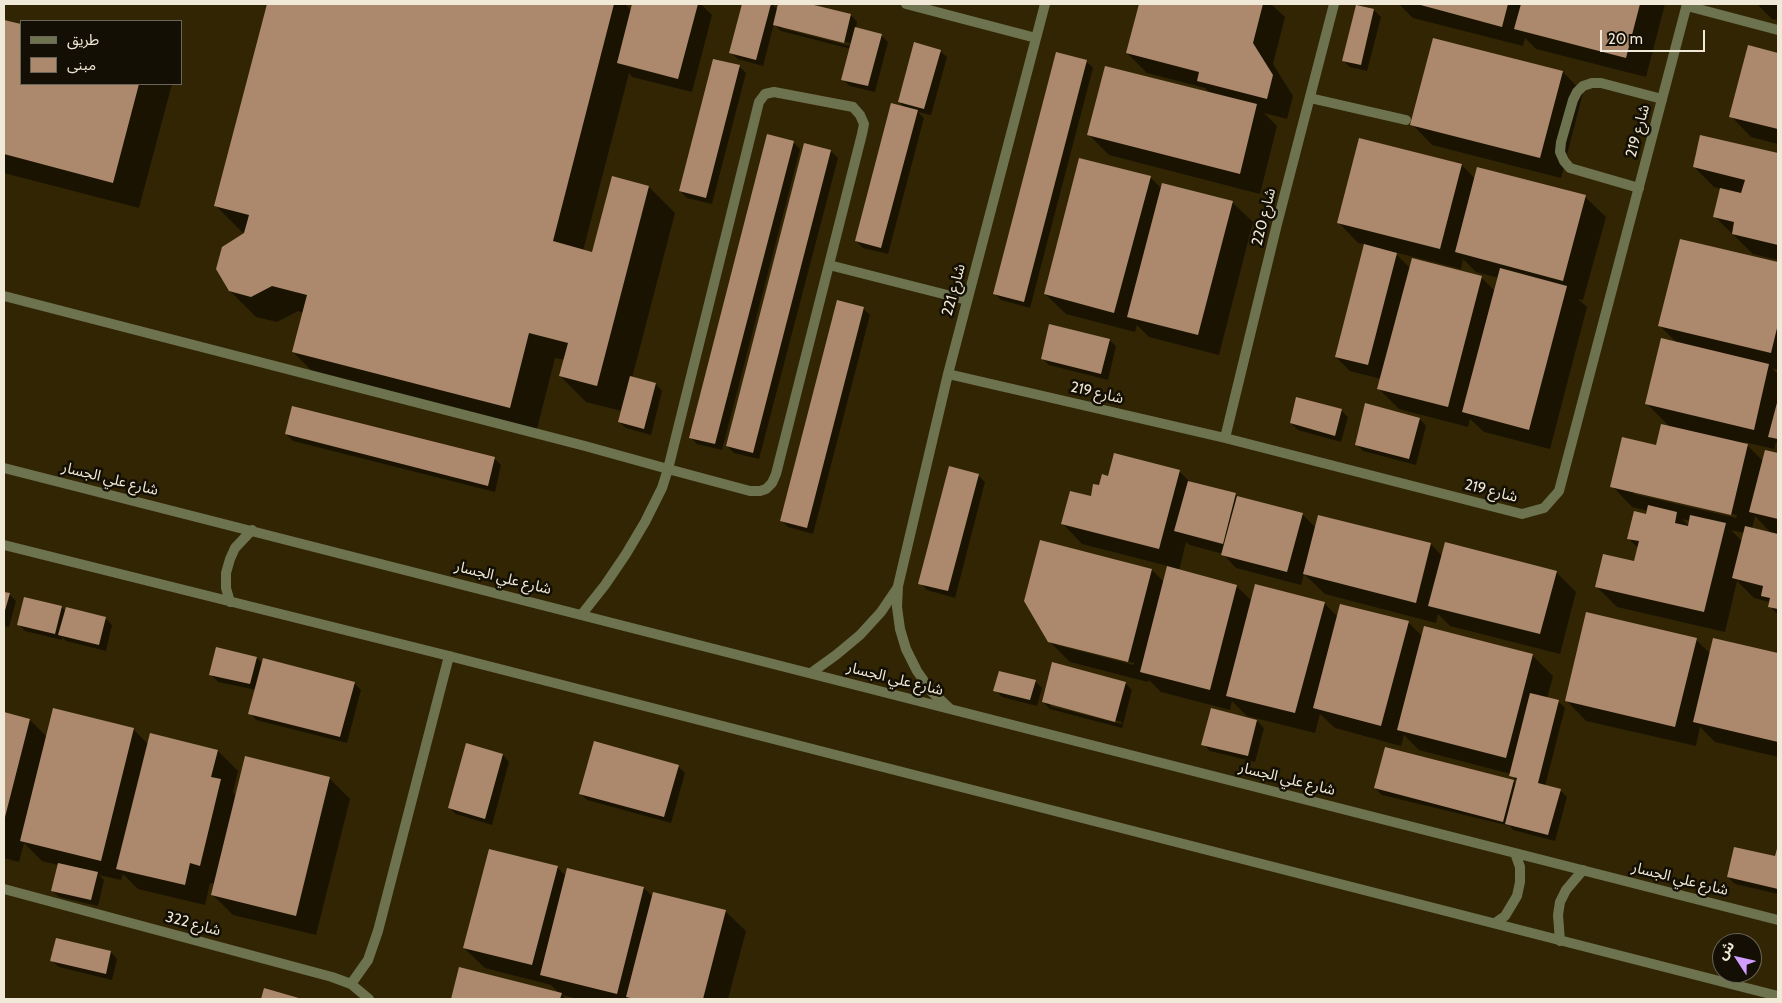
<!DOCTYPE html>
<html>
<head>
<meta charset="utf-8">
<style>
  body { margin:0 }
  #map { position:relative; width:1782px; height:1003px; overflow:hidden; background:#312504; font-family:Cabin,"Noto Sans Arabic",sans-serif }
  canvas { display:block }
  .frame { position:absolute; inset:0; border:5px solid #f0e9d7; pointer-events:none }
  .legend { position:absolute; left:20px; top:20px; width:162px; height:65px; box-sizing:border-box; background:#140f04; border:1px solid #6c6658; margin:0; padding:6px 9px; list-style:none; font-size:15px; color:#f0e9d7 }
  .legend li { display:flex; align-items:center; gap:10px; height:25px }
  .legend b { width:25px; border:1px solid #6c6658 }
  .north { position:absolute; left:1712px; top:933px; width:50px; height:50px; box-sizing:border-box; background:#140f04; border:1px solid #6c6658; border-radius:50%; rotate:305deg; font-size:14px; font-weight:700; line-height:20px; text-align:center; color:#f0e9d7 }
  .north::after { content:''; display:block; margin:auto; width:18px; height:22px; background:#d19dfe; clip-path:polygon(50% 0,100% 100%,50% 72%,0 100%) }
  .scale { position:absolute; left:1600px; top:30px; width:105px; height:22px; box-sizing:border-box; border:2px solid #f0e9d7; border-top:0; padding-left:6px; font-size:15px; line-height:18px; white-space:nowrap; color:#f0e9d7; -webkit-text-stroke:4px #140f04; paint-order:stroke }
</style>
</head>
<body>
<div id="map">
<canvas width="1782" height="1003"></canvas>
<div class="frame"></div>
<ul class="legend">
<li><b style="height:6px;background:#6d734f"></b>طريق</li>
<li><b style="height:14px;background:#ac896d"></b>مبنى</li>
</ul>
<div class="north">ش</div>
<div class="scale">20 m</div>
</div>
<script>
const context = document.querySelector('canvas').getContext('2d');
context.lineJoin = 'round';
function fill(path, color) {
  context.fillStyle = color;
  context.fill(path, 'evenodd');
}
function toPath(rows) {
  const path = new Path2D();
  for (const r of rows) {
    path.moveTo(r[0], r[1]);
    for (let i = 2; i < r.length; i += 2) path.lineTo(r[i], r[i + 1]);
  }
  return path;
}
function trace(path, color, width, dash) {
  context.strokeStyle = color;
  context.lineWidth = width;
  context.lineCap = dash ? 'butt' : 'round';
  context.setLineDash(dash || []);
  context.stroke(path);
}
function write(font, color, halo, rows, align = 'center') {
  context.font = font + ' Cabin,"Noto Sans Arabic",sans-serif';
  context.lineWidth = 5;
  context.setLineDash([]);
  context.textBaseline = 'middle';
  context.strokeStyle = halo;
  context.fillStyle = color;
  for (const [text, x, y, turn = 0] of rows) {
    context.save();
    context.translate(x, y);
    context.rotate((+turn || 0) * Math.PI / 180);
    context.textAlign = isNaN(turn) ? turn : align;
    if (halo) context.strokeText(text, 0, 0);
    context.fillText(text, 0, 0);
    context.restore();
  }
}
fill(toPath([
  [269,4,625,4,632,11,634,4,701,4,712,15,692,92,632,77,629,73,583,251,593,253,613,178,649,187,675,213,632,378,656,384,662,391,651,435,626,428,619,422,622,411,586,402,560,376,565,360,555,358,536,433,319,378,293,352,303,313,298,311,277,322,256,317,230,291,247,233,242,232,216,206],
  [743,4,772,4,778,10,780,4,805,4,851,15,857,22,856,28,881,35,888,42,875,92,850,86,843,80,851,49,781,31,774,24,763,66,738,59,731,53],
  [781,25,850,43,850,46,781,28],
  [1140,4,1271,4,1285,17,1273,64,1293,96,1287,119,1264,113,1277,126,1260,194,1109,155,1089,135,1211,94,1205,88,1147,73,1127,53],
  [1399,4,1665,4,1646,77,1536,49,1525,38,1523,46,1413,18],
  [1757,4,1778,4,1778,20,1772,19],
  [1357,6,1374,10,1381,17,1367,71,1350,67,1343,60],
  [4,21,21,26,21,84,172,84,139,208,4,173],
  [1749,47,1778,54,1778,144,1751,137,1731,116],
  [940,51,947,57,931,115,918,112,924,118,888,254,863,248,856,241,905,108,899,102],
  [1087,62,1093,68,1030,308,1001,300,994,293],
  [739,66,746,73,712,204,687,198,680,191],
  [1563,72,1583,93,1561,178,1432,145,1412,124],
  [1701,137,1778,155,1778,260,1753,254,1714,216,1721,189,1714,187,1694,167],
  [1360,139,1462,165,1475,179,1585,197,1606,217,1583,300,1578,299,1587,307,1550,449,1484,432,1470,419,1468,427,1399,409,1379,389,1381,379,1350,371,1336,357,1365,244,1358,243,1338,222],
  [1394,252,1461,269,1463,259,1476,272,1499,278,1495,291,1481,277,1410,268],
  [793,142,800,149,722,450,697,444,690,437],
  [831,151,838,158,759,459,734,453,727,446],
  [1150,177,1162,189,1232,202,1253,222,1219,355,1149,337,1137,325,1135,332,1066,314,1045,294],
  [1680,241,1778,264,1778,370,1772,368,1778,374,1778,445,1776,442,1774,449,1744,442,1763,461,1765,451,1778,454,1778,615,1770,606,1769,602,1754,598,1737,581,1725,632,1617,607,1596,586,1635,563,1638,548,1628,538,1647,515,1648,511,1632,507,1612,486,1657,447,1670,427,1646,403,1677,343,1660,326],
  [1634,491,1737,515,1736,518,1634,494],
  [1755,516,1772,534,1752,529],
  [1682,519,1690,521,1689,526],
  [1731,530,1744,533,1742,541],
  [863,308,870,315,813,534,788,527,781,520],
  [1109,340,1116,346,1108,380,1049,365,1042,358],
  [1341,410,1348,417,1341,442,1298,430,1291,423],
  [1420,419,1426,426,1416,465,1363,451,1356,444],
  [286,434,494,458,501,465,495,492,293,441],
  [1179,471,1191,483,1235,494,1238,497,1302,514,1316,528,1319,516,1431,544,1442,556,1556,572,1576,592,1560,654,1450,626,1438,614,1436,623,1325,594,1304,574,1301,585,1236,568,1223,554,1190,545,1186,542,1179,571,1236,586,1252,601,1324,603,1338,617,1408,622,1422,636,1425,628,1533,656,1553,676,1547,699,1559,702,1565,708,1545,786,1560,790,1567,797,1555,841,1513,830,1510,826,1382,795,1375,788,1386,749,1518,783,1511,774,1419,750,1404,735,1401,746,1335,728,1320,714,1315,733,1247,716,1232,701,1230,710,1161,692,1149,680,1148,682,1070,662,1049,641,1152,570,1164,582,1168,566,1082,544,1062,523,1092,498,1108,478],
  [1057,643,1134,663,1134,665,1057,645],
  [978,475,985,482,955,598,927,590,920,583],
  [4,593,9,594,16,601,9,627,4,626],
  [61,607,66,611,105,618,112,625,106,651,66,641,62,637,62,640,25,631,18,624],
  [1714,639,1778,655,1778,757,1715,742,1700,727,1696,746,1586,721,1566,700,1696,640,1711,654],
  [257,658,263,664,354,683,361,690,347,743,256,720,250,713,256,690,218,682,211,675],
  [1035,681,1042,688,1037,706,1002,697,995,690],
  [1125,683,1132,690,1122,728,1050,709,1043,702],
  [1050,703,1122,722,1121,724,1050,706],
  [1212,709,1257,721,1264,728,1255,762,1210,751,1203,744],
  [4,714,30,720,47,737,133,729,148,744,218,751,238,771,233,792,236,796,329,778,350,799,316,935,233,915,212,894,215,884,210,883,205,905,138,889,123,874,121,880,99,875,104,880,98,906,59,897,52,890,58,865,42,861,24,843,19,862,4,858],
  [503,755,509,762,492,825,456,814,449,808],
  [678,766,685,773,671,823,587,800,581,794],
  [1778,847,1778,894,1735,884,1728,877,1776,858],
  [557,867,566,876,568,869,644,888,653,897,725,911,746,931,728,999,579,999,562,995,566,999,452,999,460,969,560,994,551,985,485,968,464,948],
  [111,952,117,959,112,980,59,967,52,961]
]), '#0007');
fill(toPath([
  [267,4,614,4,553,241,592,252,612,176,649,186,597,386,559,376,568,343,529,333,510,408,292,352,307,295,272,286,251,297,229,291,216,269,222,247,244,233,249,215,214,206],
  [632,4,698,4,678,79,617,63],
  [742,4,771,4,756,60,729,53],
  [778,4,810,4,851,14,844,43,773,25],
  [1139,4,1263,4,1253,43,1273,75,1267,99,1197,81,1199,72,1126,53],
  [1417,4,1508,4,1502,27],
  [1521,4,1640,4,1626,58,1514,29],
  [1356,5,1374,9,1361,65,1342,61],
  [4,20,21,24,21,84,139,84,113,183,4,154],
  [855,27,882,34,868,86,841,80],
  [1433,38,1563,71,1540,158,1410,125],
  [914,42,941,50,924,109,898,102],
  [1748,45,1778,53,1778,129,1729,117],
  [1056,52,1087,60,1024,302,993,294],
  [713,59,740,65,706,198,679,191],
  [1105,66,1257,104,1240,174,1087,135],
  [891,103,918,110,881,248,855,241],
  [767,134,794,141,715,444,689,438],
  [1700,135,1778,153,1778,245,1732,234,1734,222,1713,217,1720,188,1741,193,1745,180,1693,167],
  [1359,138,1462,164,1440,249,1337,223],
  [804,143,831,150,753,453,726,446],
  [1079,158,1151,176,1114,313,1044,294],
  [1477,167,1586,195,1563,281,1455,252],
  [1162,183,1233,201,1198,335,1127,317],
  [1680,239,1778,262,1778,324,1771,353,1658,326],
  [1364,244,1397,253,1368,365,1335,357],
  [1412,258,1482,276,1448,407,1377,389],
  [1500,268,1567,286,1529,430,1462,412],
  [837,300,864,307,807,528,780,521],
  [1049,324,1110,339,1101,374,1041,359],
  [1661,338,1769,364,1754,430,1645,404],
  [630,376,656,383,644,429,618,422],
  [1296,397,1342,409,1335,436,1290,423],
  [1778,399,1778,439,1768,437],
  [1365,403,1420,418,1409,459,1355,445],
  [292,406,495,457,488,486,285,434],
  [1661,424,1748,444,1731,515,1610,487,1622,437,1656,445],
  [1765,450,1778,453,1778,519,1749,512],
  [1114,453,1180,470,1159,549,1061,524,1070,491,1091,496,1093,484,1099,485,1102,474,1108,476],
  [949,466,979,474,948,591,918,584],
  [1188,481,1236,493,1223,544,1174,531],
  [1237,496,1303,513,1287,572,1221,555],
  [1648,505,1677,512,1675,523,1688,526,1690,515,1726,523,1704,612,1595,587,1603,554,1634,561,1639,541,1627,539,1634,511,1646,514],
  [1318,515,1431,543,1416,603,1303,574],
  [1745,526,1778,534,1778,609,1768,607,1770,598,1761,596,1763,586,1732,578],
  [1040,540,1152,569,1128,662,1048,642,1024,601],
  [1445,542,1557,571,1540,634,1428,606],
  [1167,566,1237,585,1210,690,1140,672],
  [1255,584,1325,602,1295,713,1226,696],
  [4,592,10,593,4,614],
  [24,597,62,606,55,634,17,625],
  [1340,604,1409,621,1381,726,1313,708],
  [66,607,106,617,99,645,58,635],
  [1586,612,1697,638,1675,727,1565,701],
  [1424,626,1533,654,1506,758,1397,730],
  [1713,638,1778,653,1778,742,1693,722],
  [216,647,257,657,250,684,209,675],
  [263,658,355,682,340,737,248,714],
  [1052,662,1126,682,1115,722,1042,702],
  [999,671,1036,680,1030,700,993,691],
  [1530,693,1559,700,1538,783,1561,789,1548,835,1505,824,1517,778,1509,776],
  [53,708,134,728,101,861,20,841],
  [1211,708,1257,720,1248,756,1201,745],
  [4,712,30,719,4,821],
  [150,733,218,750,211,777,221,779,200,866,190,863,185,885,116,869],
  [594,741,679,765,664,817,579,794],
  [466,743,503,754,485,819,448,808],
  [1385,747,1514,780,1503,822,1374,788],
  [245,756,330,777,296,916,211,895],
  [1778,845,1778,889,1727,877,1734,847,1775,856],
  [489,849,558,866,532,965,463,948],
  [58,863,98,872,91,900,51,891],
  [567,868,644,887,617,994,540,975],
  [653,892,726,910,703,999,635,999,626,997],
  [56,938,111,951,106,974,50,961],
  [459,967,562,993,560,999,451,999],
  [264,988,302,999,261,999]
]), '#ac896d');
trace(toPath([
  [1687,6,1778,30],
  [1310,98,1406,120],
  [1639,188,1570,168,1564,161,1560,152,1561,142,1573,100,1577,92,1583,86,1592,83,1601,83,1662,99],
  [829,265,967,300],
  [4,296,585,446,668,469,750,491,760,491,766,489,772,483,776,474,862,134,864,124,860,115,853,107,774,92,765,94,759,102,668,469,662,488,645,522,626,554,605,585,582,614],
  [351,984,368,960,378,931,449,656]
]), '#6d734f', 10);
trace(toPath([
  [906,4,1036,38],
  [948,374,1225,438,1522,514,1544,508,1559,491,1687,4],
  [1225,438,1277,224,1334,4],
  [811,673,836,655,860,635,881,612,898,587],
  [949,708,931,691,917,671,906,649,900,629,897,607,898,586,948,374,1045,4],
  [4,889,332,977,351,984,369,999]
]), '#6d734f', 10);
trace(toPath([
  [4,468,1778,920],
  [4,545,449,656,1778,996],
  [230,602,226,588,226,573,230,559,235,548,252,530],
  [1495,923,1505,916,1517,896,1520,882,1520,867,1515,853],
  [1560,941,1558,915,1560,902,1566,890,1583,870]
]), '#6d734f', 10);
write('15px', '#f0e9d7', '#140f04', [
  ["شارع 219",1638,131,-75],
  ["شارع 220",1264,217,-76],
  ["شارع 221",954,290,-75],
  ["شارع 219",1097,393,13],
  ["شارع علي الجسار",110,479,14],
  ["شارع 219",1491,491,14],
  ["شارع علي الجسار",503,578,14],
  ["شارع علي الجسار",895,679,14],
  ["شارع علي الجسار",1287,779,14],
  ["شارع علي الجسار",1680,879,14],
  ["شارع 322",193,924,15]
]);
</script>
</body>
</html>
